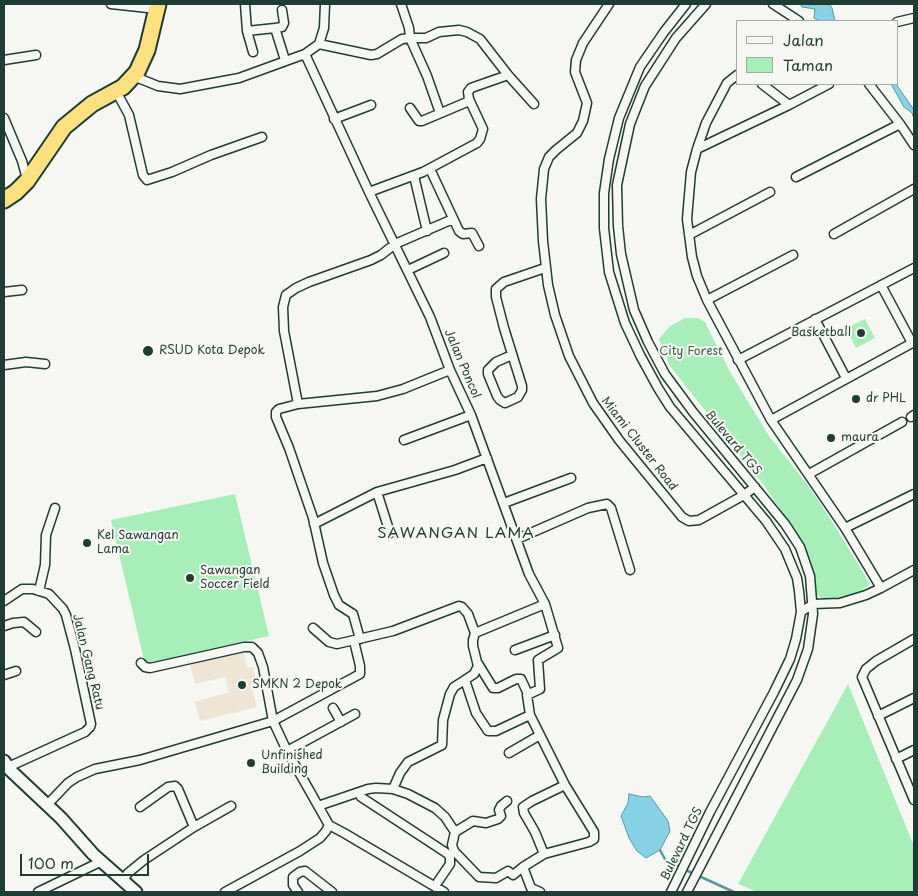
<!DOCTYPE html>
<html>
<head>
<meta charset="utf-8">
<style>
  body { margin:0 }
  #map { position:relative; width:918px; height:896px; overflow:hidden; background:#f6f6f2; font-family:"Playpen Sans",sans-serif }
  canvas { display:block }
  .frame { position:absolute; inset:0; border:5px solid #1f3d34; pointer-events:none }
  .legend { position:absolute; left:736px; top:20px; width:162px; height:65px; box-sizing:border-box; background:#f6f6f2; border:1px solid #a0aca6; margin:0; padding:6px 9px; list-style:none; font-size:15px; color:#1f3d34 }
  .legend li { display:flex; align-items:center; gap:10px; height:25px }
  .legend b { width:25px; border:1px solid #a0aca6 }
  .scale { position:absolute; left:20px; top:854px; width:129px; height:22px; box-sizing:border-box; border:2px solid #1f3d34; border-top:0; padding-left:6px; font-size:15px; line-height:18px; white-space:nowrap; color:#1f3d34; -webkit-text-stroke:4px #f6f6f2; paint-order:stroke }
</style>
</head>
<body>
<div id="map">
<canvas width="918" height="896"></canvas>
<div class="frame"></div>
<ul class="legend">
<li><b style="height:6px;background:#f6f6f2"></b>Jalan</li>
<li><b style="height:14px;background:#a8eeb9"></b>Taman</li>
</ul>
<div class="scale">100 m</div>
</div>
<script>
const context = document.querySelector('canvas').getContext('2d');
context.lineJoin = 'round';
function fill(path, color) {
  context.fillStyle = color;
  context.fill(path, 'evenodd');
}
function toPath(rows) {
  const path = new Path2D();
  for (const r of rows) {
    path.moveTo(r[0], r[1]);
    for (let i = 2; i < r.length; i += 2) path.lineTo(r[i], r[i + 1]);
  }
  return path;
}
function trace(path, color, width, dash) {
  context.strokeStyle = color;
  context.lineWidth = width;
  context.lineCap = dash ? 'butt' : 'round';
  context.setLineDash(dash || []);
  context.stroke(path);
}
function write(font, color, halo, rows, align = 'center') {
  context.font = font + ' "Playpen Sans",sans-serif';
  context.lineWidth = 4;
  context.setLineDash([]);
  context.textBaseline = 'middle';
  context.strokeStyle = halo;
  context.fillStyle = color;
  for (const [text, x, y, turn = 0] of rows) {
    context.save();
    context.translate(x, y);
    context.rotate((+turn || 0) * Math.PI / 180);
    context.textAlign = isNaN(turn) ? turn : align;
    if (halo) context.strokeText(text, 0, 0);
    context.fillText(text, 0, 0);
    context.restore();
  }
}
fill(toPath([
  [243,651,247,668,253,667,258,686,252,688,257,707,200,721,195,702,229,692,225,677,195,684,190,665]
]), '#f0e4d5');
fill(toPath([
  [685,318,698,318,705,322,730,372,769,436,810,488,833,523,870,584,858,594,836,598,821,598,816,594,810,558,791,525,763,484,670,366,659,339,670,326],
  [865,319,875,338,856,348,846,328],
  [235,494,269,636,145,664,111,520],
  [848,684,914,846,914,892,758,892,738,884]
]), '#a8eeb9');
const water = toPath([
  [800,4,829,4,832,8,835,21,820,21,814,18,815,9,802,7,800,4],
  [891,84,896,84,914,110,914,119,912,113,904,107,891,84],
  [629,794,643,797,650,796,668,821,670,831,660,850,646,858,637,851,629,838,621,816,628,803,629,794]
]);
fill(water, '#87d2e7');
trace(water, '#5d969f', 1);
trace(toPath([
  [660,850,666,861,734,892]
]), '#5d969f', 2.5);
const street = toPath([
  [111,4,157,9],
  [245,4,247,31,253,52],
  [401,4,409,28,410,38,427,76,440,113],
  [609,4,583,43,576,60,575,72,587,103,583,121,577,133,556,150,549,157,544,169,541,199,543,241,548,285,555,315,569,356,593,403,619,440,682,517,689,521,699,520,744,495,755,487],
  [773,4,799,21],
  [897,22,914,18],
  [275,28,282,27,284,23,282,10],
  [247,31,275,28,285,60],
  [319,44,324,28,325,4],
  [305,54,369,192,430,317,450,370,471,415,529,574,545,604,475,633,473,640,473,646,478,666,474,674,454,687,450,694,443,720,442,745,408,762,400,773,393,789],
  [4,60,36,55],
  [737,75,727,83,706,123,697,149,691,172,687,219,692,257,697,276,707,300,771,420,845,528,881,588,914,570],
  [133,76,158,86,180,89,239,78,305,54,319,44,371,55,377,54,402,39,410,38,426,38,439,32,459,30,467,32,480,39,508,75,534,104],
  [762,84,789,105],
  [869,84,900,124,914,145],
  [116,91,129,115,143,175,147,180,172,172,211,155,262,137],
  [410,108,419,121,422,121,467,102,469,99,468,92,471,88,508,75],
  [4,118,22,161,27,179],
  [334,119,371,105],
  [697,149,789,105,829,84],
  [430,169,459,231,463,234,472,233,479,246],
  [414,176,427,231],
  [796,177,900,124],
  [369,192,423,172,477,143,480,139,483,129,469,99],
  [834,234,914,189],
  [689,235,770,192],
  [408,270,444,253],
  [881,285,912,343],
  [4,292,22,290],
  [707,300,793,255],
  [815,319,846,378],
  [512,355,496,362,488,370,488,374,497,396,500,400,505,403,518,397,522,390,522,386,504,328,496,297,496,289,504,282,545,268],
  [738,360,914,268],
  [4,365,26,362,45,364],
  [298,404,284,331,283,307,286,295,296,288,309,282,371,260,381,255,395,244,453,219],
  [911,417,914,415],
  [771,420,914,342],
  [404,440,471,415],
  [809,474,902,422],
  [377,492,390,533],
  [504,503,571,478],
  [314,524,377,492,455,470,487,458],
  [845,528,914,494],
  [517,539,588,508,607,504,611,508,630,570],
  [39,591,45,565,46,535,55,508],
  [4,601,22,589,33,589,49,594,63,609,66,615,75,649,91,724,90,727,85,732,6,768],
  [801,612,813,604,840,603,866,595,881,588],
  [4,626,13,623,24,622,36,632],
  [313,628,329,642,337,644,393,631,459,606,462,607,468,614,475,633],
  [360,639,353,614,339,605,334,595,323,563,313,518,289,448,276,417,276,412,279,409,298,404,377,396,403,389,450,370],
  [914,639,876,661,866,669,862,677,914,800],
  [515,650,555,635],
  [477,662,493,688,498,688,516,679,521,679,528,694],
  [141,663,145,667,150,668,244,647,252,647,258,653,263,667,273,721,287,751,329,825,344,833,444,892],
  [4,675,16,671],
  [465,680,476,713,488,731,496,731,530,715,565,785,594,832,594,839,589,842,544,854,523,867,513,875,508,871,496,878,479,877,454,851,452,845,455,832,473,821,486,823,498,819,501,816,499,810,501,806,507,801],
  [333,708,341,722],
  [530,715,527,695,540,689,538,660,558,648,545,604],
  [878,716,914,698],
  [287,751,355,714],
  [509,753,540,735],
  [896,759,914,750],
  [361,797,448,854,450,857,450,864,435,886],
  [47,805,68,783,77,777,95,769,140,760,273,721,360,674,360,666,354,641],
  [318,806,368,789,376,788,393,789,408,794,435,808,445,817,455,832],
  [140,807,168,787,175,786,178,789,194,827],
  [544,854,535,832,524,813,523,807,532,801,565,785],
  [523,867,531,888,540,892],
  [123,880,128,873,144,860,194,827,231,806],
  [38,892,102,861],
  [225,892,300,851,320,838,326,831,329,825],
  [298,892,293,885,293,877,300,872,305,871,332,892],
  [671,892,710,812,774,692,790,659,796,639,801,612,799,591,797,578,785,549,766,521,670,407,658,388,640,355,625,323,609,272,604,228,604,193,609,159,619,118,640,67,664,32,686,4],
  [687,892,797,680,808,649,813,614,810,576,800,547,785,524,693,412,665,374,648,342,634,310,621,254,618,226,617,185,630,124,645,86,656,69,676,38,706,4]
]);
const secondary = toPath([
  [4,761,10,770,61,818,93,854,136,892]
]);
const highway = toPath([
  [4,200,16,192,27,181,64,127,92,104,123,87,137,72,147,50,158,4]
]);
trace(street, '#1f3d34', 11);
trace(secondary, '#1f3d34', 15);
trace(highway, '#1f3d34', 19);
trace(street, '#f6f6f2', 8);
trace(secondary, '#f6f6f2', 11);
trace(highway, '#fde080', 15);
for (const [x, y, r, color] of [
  [861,333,5,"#1f3d34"],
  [148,351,6,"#1f3d34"],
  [856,399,5,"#1f3d34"],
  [831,438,5,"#1f3d34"],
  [87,543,5,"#1f3d34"],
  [190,578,5,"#1f3d34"],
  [242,685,5,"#1f3d34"],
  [251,763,5,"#1f3d34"]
]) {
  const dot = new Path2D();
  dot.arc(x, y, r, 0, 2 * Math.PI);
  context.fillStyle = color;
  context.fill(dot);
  trace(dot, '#f6f6f2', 2);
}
write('12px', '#1f3d34', '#f6f6f2', [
  ["Basketball",851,333,"right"],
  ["RSUD Kota Depok",159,351],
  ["dr PHL",866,399],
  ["maura",841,438],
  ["Kel Sawangan",97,536],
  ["Lama",97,550],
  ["Sawangan",200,571],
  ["Soccer Field",200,585],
  ["SMKN 2 Depok",252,685],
  ["Unfinished",261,756],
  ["Building",261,770]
], 'left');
write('12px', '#3a604f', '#f6f6f2', [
  ["City Forest",691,352]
]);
write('12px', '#1f3d34', '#f6f6f2', [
  ["Jalan Poncol",462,364,67],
  ["Bulevard TGS",733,443,50],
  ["Miami Cluster Road",639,444,52],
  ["Jalan Gang Ratu",88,662,76],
  ["Bulevard TGS",682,844,-64]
]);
context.letterSpacing = '1px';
write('15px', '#1f3d34', '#f6f6f2', [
  ["SAWANGAN LAMA",456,534]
]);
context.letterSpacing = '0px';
</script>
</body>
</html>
